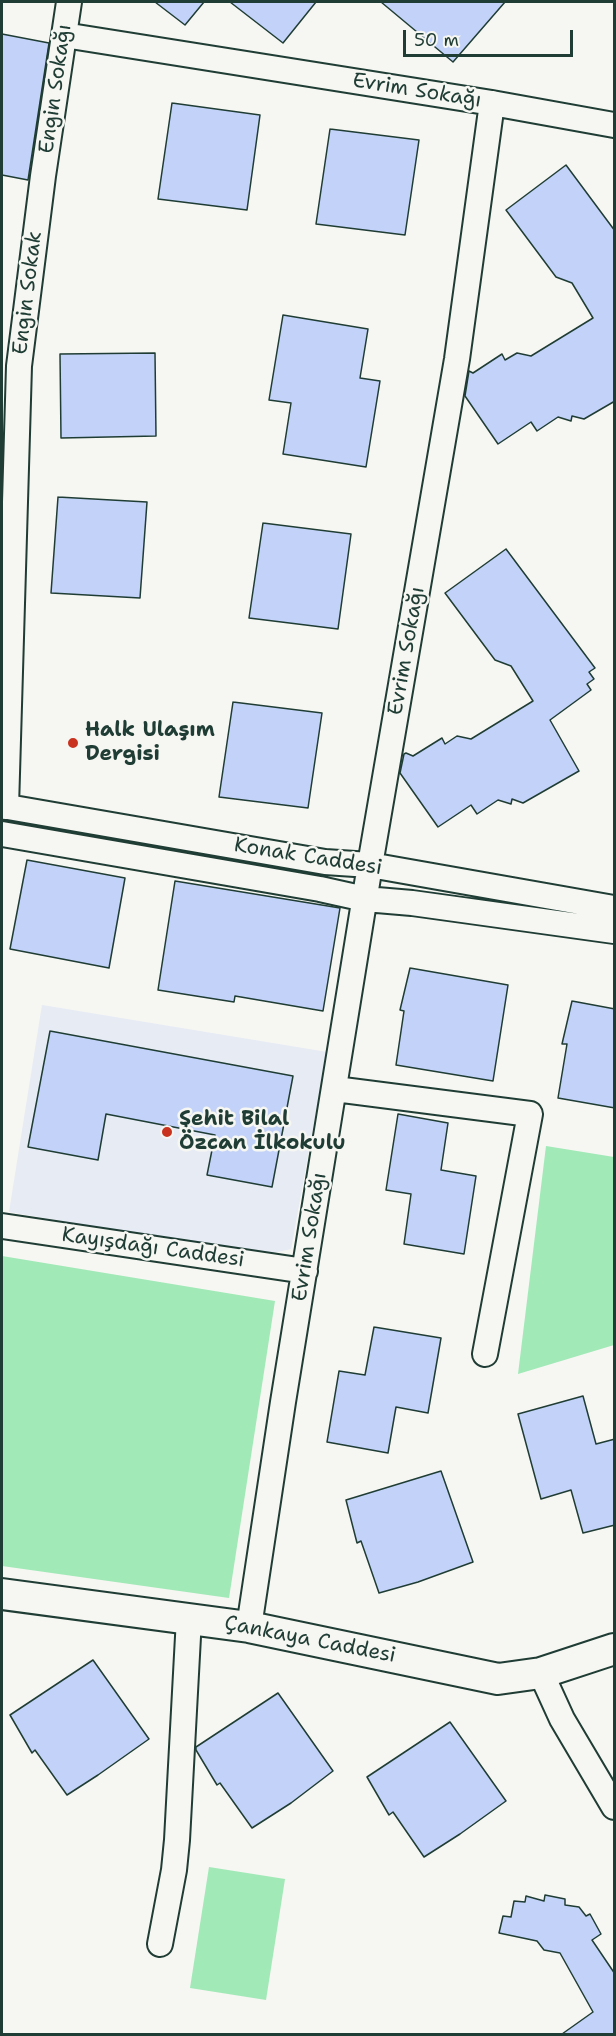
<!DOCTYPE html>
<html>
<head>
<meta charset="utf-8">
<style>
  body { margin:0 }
  #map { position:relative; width:616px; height:2036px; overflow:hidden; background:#f6f6f2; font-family:"Shantell Sans",sans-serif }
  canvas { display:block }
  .frame { position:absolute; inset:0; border:3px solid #1f3d34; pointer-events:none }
  .scale { position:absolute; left:403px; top:30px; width:170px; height:27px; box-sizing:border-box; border:3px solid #1f3d34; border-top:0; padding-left:8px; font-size:18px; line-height:21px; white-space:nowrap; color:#1f3d34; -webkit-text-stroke:4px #f6f6f2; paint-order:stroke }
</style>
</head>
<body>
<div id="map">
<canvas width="616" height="2036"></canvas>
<div class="frame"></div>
<div class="scale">50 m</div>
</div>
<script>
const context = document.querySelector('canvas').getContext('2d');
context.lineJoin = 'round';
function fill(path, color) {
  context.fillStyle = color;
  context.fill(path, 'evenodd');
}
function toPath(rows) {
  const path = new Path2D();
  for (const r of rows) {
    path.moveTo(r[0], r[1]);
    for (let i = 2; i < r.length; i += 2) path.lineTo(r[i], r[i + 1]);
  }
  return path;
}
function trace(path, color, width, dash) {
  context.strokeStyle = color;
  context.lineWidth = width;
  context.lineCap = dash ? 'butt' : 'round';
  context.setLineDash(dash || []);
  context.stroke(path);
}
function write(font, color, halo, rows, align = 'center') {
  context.font = font + ' "Shantell Sans",sans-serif';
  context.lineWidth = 5;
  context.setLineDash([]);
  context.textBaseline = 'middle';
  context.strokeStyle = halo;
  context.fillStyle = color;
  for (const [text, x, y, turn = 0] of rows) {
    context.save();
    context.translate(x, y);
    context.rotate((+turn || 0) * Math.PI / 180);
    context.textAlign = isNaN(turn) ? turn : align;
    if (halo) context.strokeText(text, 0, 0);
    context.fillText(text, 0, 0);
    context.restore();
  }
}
fill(toPath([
  [42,1005,327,1052,291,1249,264,1255,9,1212]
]), '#e6ebf4');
fill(toPath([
  [546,1146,614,1157,614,1345,518,1374],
  [2,1256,275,1301,229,1598,2,1566],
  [209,1867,285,1879,266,2000,190,1988]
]), '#a1e9b7');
const building = toPath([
  [155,2,204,2,185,25,155,2],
  [230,2,316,2,283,43,230,2],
  [381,2,505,2,453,62,381,2],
  [2,34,49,43,28,180,2,175,2,34],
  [172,103,260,115,247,210,158,199,172,103],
  [330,129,419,140,405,235,316,224,330,129],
  [566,165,615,231,615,401,584,419,572,416,571,421,558,417,537,431,531,422,498,444,465,396,469,371,473,373,502,354,505,360,517,353,531,356,593,318,572,283,556,277,506,210,566,165],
  [283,315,368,329,360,378,380,381,366,467,283,454,291,403,269,400,283,315],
  [155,353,156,436,61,438,60,354,155,353],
  [58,497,147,502,140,598,51,593,58,497],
  [263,523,351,534,338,629,249,618,263,523],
  [506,549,595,668,589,672,594,679,587,684,591,690,550,720,579,771,523,803,512,799,511,804,498,800,477,814,471,805,438,827,400,773,404,754,406,753,413,756,442,738,445,744,457,736,471,739,533,701,511,666,495,660,445,593,506,549],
  [233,702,322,713,308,808,219,797,233,702],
  [27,860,125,878,109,968,10,949,27,860],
  [175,881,340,908,323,1011,235,996,234,1002,158,990,175,881],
  [410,968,508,985,493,1081,396,1065,404,1011,400,1010,410,968],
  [572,1001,615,1009,615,1108,558,1098,567,1044,562,1044,572,1001],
  [50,1031,293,1076,272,1187,207,1175,215,1135,106,1114,98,1160,28,1147,50,1031],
  [398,1114,448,1123,441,1170,476,1176,464,1254,404,1244,411,1194,386,1190,398,1114],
  [374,1327,441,1338,428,1413,396,1407,388,1453,327,1442,339,1371,365,1375,374,1327],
  [583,1396,596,1444,615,1439,615,1525,583,1533,571,1490,541,1499,518,1414,583,1396],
  [441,1471,473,1562,418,1582,379,1593,361,1541,357,1543,346,1500,441,1471],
  [93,1660,149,1739,98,1775,67,1795,35,1750,32,1753,10,1715,93,1660],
  [278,1693,333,1771,291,1803,252,1828,220,1783,217,1785,196,1750,196,1747,278,1693],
  [450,1722,506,1801,460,1834,424,1857,393,1812,389,1815,367,1777,450,1722],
  [545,1895,565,1899,565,1905,579,1907,586,1916,590,1914,601,1934,592,1940,615,1974,615,2034,562,2034,593,2012,560,1953,544,1950,537,1941,499,1933,503,1916,511,1917,514,1901,525,1902,526,1896,544,1901,545,1895]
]);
fill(building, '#c2d2f8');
trace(building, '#1f3d34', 1.5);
const minor = toPath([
  [64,35,492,103,614,125],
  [2,806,325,862,370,865,614,908],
  [6,807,19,366,43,176,69,2],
  [2,834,320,889,365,899,412,903,614,931],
  [335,1089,530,1114,485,1354],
  [2,1226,305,1271],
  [249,1627,283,1402,370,865,457,359,492,103],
  [541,1673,562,1719,614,1807],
  [160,1944,174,1870,177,1840,189,1618]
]);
const major = toPath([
  [2,1594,249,1627,498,1679,541,1673,614,1649]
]);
trace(minor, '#1f3d34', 28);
trace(major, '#1f3d34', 34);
trace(minor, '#f6f6f2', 24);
trace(major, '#f6f6f2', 30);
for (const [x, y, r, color] of [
  [73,743,6,"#c8321e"],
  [167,1132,6,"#c8321e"]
]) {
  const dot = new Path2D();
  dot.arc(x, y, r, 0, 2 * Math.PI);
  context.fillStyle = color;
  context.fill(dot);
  trace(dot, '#f6f6f2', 2);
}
write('21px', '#1f3d34', '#f6f6f2', [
  ["Engin Sokağı",56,89,-82],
  ["Evrim Sokağı",417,91,9],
  ["Engin Sokak",28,293,-83],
  ["Evrim Sokağı",407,651,-80],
  ["Konak Caddesi",308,857,9],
  ["Evrim Sokağı",310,1237,-81],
  ["Kayışdağı Caddesi",153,1248,8],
  ["Çankaya Caddesi",310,1640,11]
]);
write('bold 21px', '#1f3d34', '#f6f6f2', [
  ["Halk Ulaşım",85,731],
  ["Dergisi",85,755],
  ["Şehit Bilal",179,1120],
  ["Özcan İlkokulu",179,1144]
], 'left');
</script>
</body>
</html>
